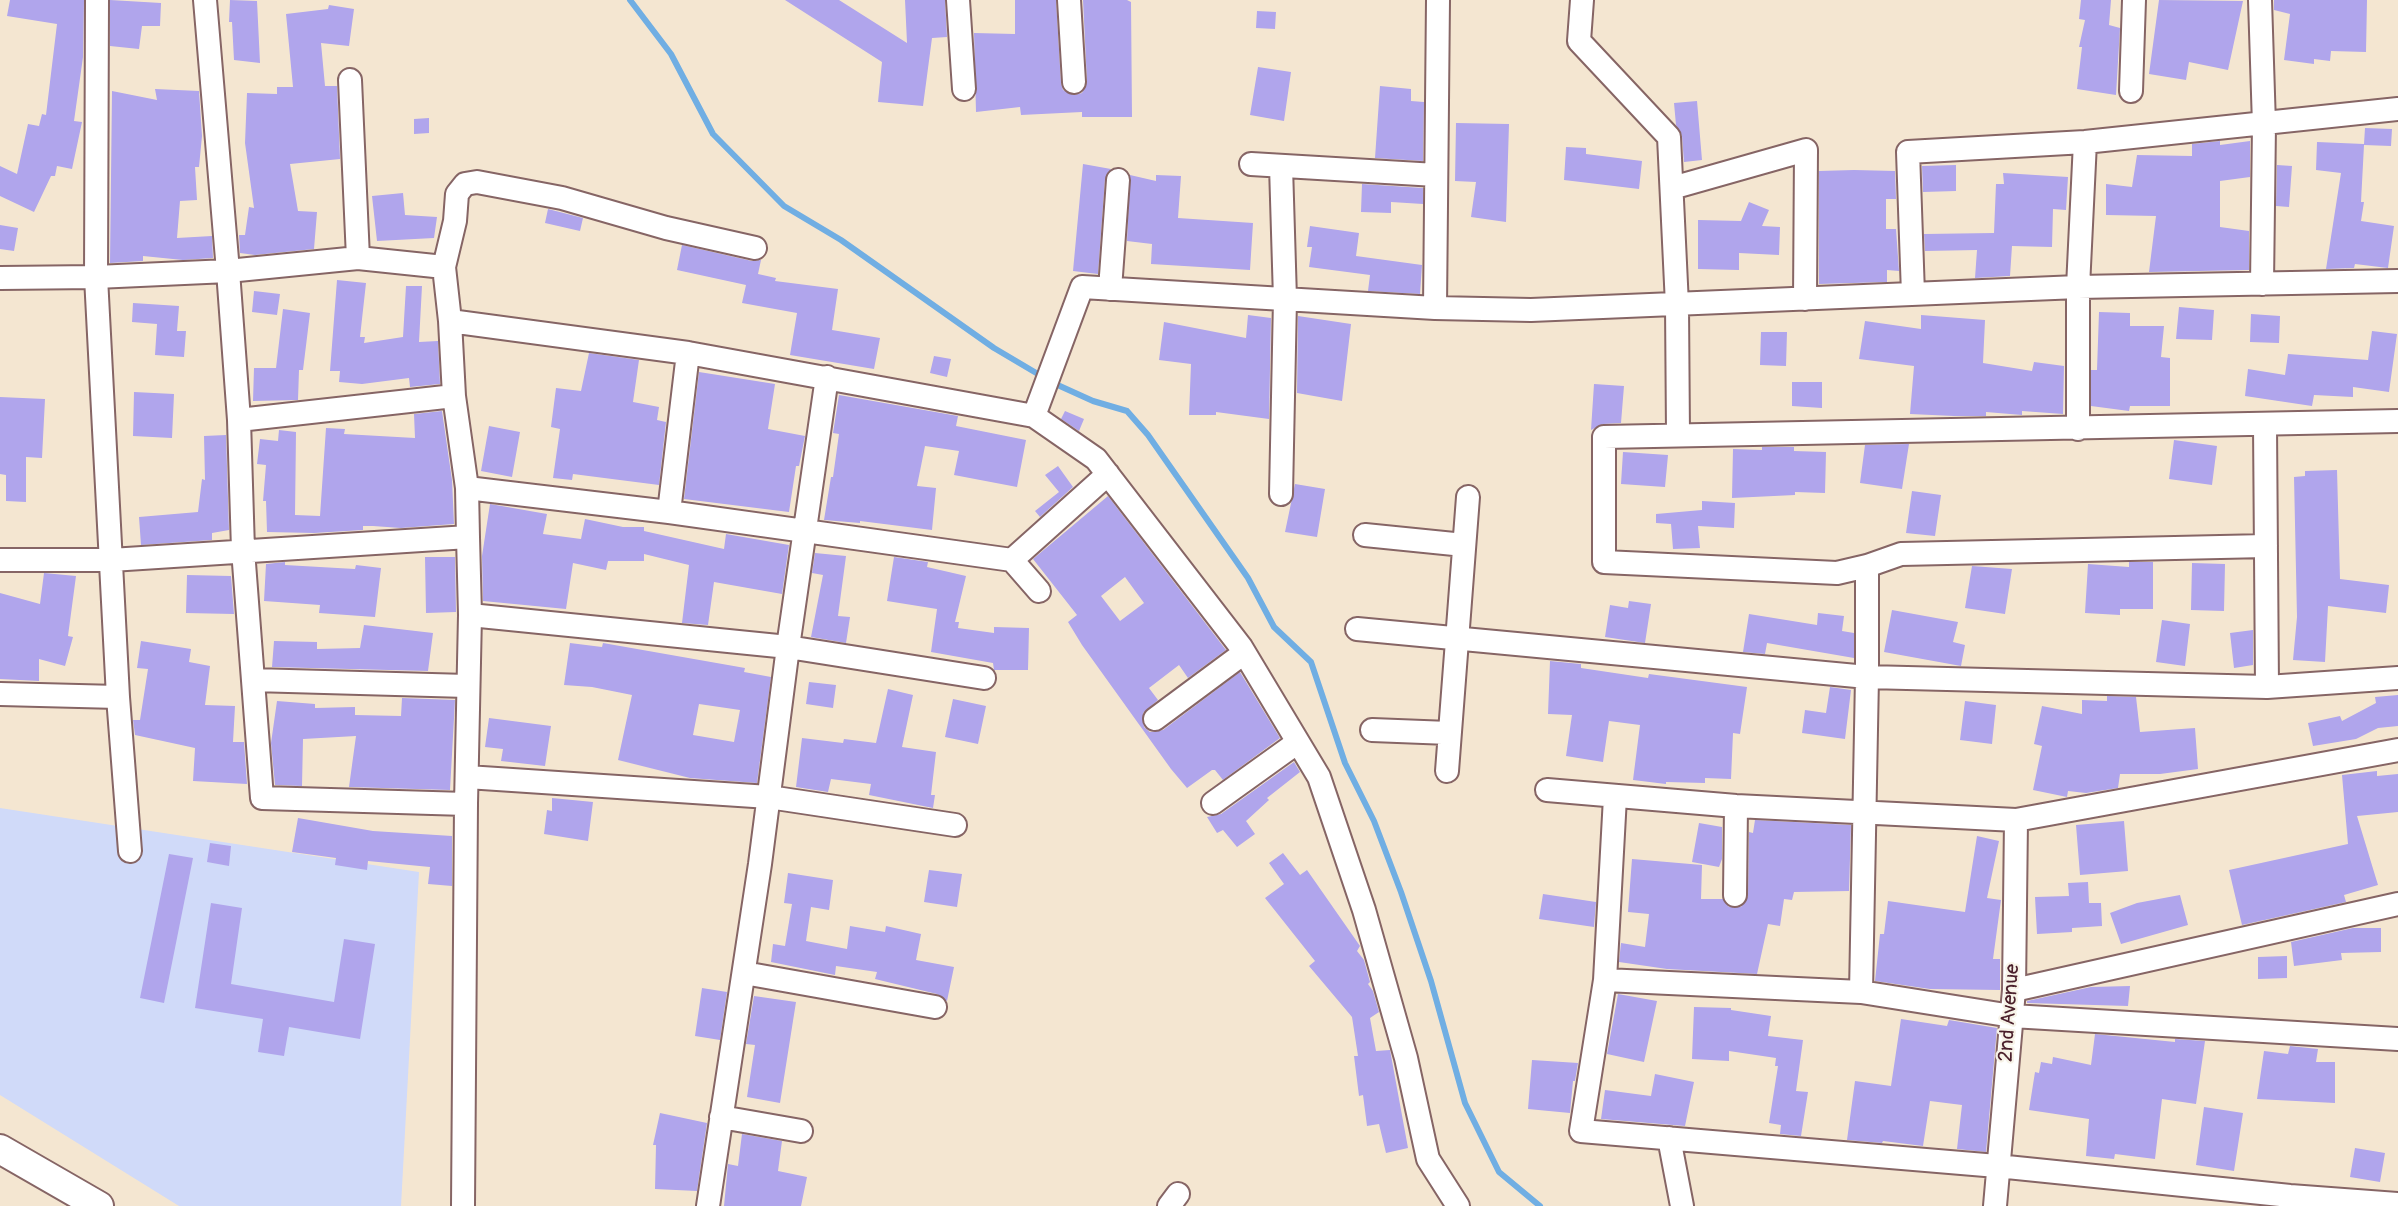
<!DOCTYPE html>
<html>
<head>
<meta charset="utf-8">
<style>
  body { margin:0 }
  canvas { display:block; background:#f4e6d1 }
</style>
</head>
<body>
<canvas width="2398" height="1206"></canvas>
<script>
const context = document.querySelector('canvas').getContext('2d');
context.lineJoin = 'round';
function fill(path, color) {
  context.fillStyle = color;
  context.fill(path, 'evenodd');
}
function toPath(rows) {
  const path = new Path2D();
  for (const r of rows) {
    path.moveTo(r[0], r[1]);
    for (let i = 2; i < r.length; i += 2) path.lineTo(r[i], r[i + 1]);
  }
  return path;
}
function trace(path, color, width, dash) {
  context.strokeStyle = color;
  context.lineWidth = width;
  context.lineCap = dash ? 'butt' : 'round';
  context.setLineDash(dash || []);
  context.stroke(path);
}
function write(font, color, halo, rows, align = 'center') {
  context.font = font + ' Pangolin,sans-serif';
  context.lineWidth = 4.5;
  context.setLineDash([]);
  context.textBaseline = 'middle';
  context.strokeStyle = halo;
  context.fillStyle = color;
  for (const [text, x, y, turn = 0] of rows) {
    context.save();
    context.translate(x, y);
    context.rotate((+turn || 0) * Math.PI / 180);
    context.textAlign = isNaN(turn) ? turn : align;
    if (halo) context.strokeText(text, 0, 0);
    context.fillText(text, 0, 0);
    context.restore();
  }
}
fill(toPath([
  [0,808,419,872,401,1206,179,1206,0,1095]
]), '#d0daf9');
trace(toPath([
  [630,0,671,54,713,134,784,206,841,240,994,348,1043,377],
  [1051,382,1093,401,1127,411,1148,435,1248,578,1274,627,1311,662,1345,763,1374,821,1401,892,1431,981,1465,1103,1499,1172,1540,1206]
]), '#70aee3', 6);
fill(toPath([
  [10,0,84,0,83,57,74,121,82,122,72,169,57,166,55,176,51,176,34,212,0,196,0,166,17,174,28,124,39,126,42,114,46,115,57,24,7,16],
  [110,0,161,3,160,26,142,26,139,49,110,46],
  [230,0,257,1,260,63,234,60,232,22,229,22],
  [785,0,839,0,907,43,905,0,945,0,947,37,932,38,923,106,878,102,882,62],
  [1015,0,1056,0,1061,83,1063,90,1074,95,1082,93,1087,82,1083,0,1127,0,1131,2,1132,117,1082,117,1082,112,1021,115,1020,107,976,112,974,33,1015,34],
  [2081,0,2111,0,2109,25,2120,28,2116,95,2077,89,2082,47,2079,47,2085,20,2079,19],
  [2159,0,2243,1,2228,70,2189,62,2186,80,2149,74],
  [2274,0,2367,0,2366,52,2331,51,2330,61,2314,59,2314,64,2284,60,2290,14,2274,10],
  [329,5,354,9,349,46,321,43,325,86,337,86,340,159,290,164,298,211,317,212,314,249,255,255,240,253,239,235,245,235,249,207,254,208,245,143,247,93,277,94,277,87,293,87,286,14,328,9],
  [1257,11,1276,12,1275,29,1256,28],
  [1258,67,1291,72,1284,121,1250,115],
  [1380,86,1411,89,1411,101,1424,102,1423,161,1375,158],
  [155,89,199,91,202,136,199,167,195,167,197,200,180,201,177,238,212,236,213,258,183,260,143,256,143,261,110,263,112,91,157,100],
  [1697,101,1702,160,1684,162,1682,136,1676,125,1674,103],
  [429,118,429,133,414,134,414,119],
  [1456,123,1509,124,1506,222,1471,217,1476,182,1455,181],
  [2365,128,2392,129,2391,146,2364,145,2361,202,2364,202,2361,221,2394,226,2388,268,2355,264,2354,268,2326,269,2341,173,2316,170,2317,142,2364,144],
  [2220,141,2220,145,2250,141,2250,177,2220,181,2220,227,2249,231,2249,270,2149,272,2156,216,2106,215,2106,184,2132,187,2137,155,2192,156,2192,144],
  [1566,147,1586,148,1586,154,1642,161,1639,189,1564,180],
  [1083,164,1111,169,1105,179,1098,274,1073,271],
  [1956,165,1956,191,1923,192,1922,166],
  [2277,165,2292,166,2289,207,2276,206],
  [1854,170,1895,171,1896,199,1886,199,1886,229,1896,229,1899,271,1887,270,1887,282,1819,284,1819,171],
  [2003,173,2068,177,2066,210,2053,209,2052,247,2012,246,2010,276,1975,278,1977,250,1925,251,1924,234,1994,233,1996,184,2004,184],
  [1130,175,1156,181,1156,175,1181,176,1178,218,1253,223,1250,270,1151,264,1152,244,1127,241],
  [1362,184,1423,188,1423,204,1391,202,1391,213,1361,212],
  [403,193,405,215,437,217,434,238,377,241,372,196],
  [1749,202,1769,210,1762,226,1780,227,1779,255,1739,253,1739,270,1698,269,1698,220,1741,221],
  [548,209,583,218,580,231,545,223],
  [0,225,18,228,14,251,0,249],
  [1310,226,1359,233,1356,256,1422,265,1420,294,1368,291,1370,275,1309,267,1312,247,1307,247],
  [682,245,752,261,761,260,758,274,776,278,775,281,838,289,832,330,880,338,874,369,790,355,797,313,742,303,746,285,677,270],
  [337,280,366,283,360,337,365,337,364,343,403,337,406,286,422,286,419,342,438,341,440,384,410,387,409,378,362,384,339,382,340,371,330,371],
  [254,291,280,294,277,315,252,312],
  [133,303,179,306,177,331,186,331,184,357,155,355,157,324,132,322],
  [2179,307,2214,310,2212,340,2176,339],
  [283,309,310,313,303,370,299,370,298,400,253,401,254,368,276,368],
  [2099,312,2130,313,2130,326,2164,326,2161,357,2170,358,2170,406,2130,406,2129,411,2091,406,2091,370,2097,370],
  [2251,314,2280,316,2279,343,2250,342],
  [1248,315,1271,318,1269,419,1216,412,1216,415,1189,415,1191,364,1159,360,1164,322,1246,338],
  [1921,315,1985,320,1983,363,2032,371,2034,362,2064,366,2063,414,2022,411,2022,415,1986,412,1986,416,1954,416,1910,414,1914,366,1859,359,1865,321,1921,329],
  [1298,316,1351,324,1342,401,1297,393],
  [2372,331,2397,334,2389,392,2353,387,2353,397,2314,395,2312,406,2245,396,2248,369,2285,375,2288,354,2368,360],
  [1761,332,1787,332,1786,366,1760,365],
  [589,353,639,360,633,402,659,407,657,420,666,422,659,485,573,474,572,480,553,478,560,429,551,427,556,388,581,391],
  [934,356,951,359,947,377,930,373],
  [699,372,775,384,768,429,805,436,799,466,796,466,789,512,684,499],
  [1792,382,1822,382,1822,408,1792,406],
  [1594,384,1624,386,1621,423,1603,424,1591,430],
  [134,392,174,394,172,438,133,436],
  [839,395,958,416,956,426,1026,440,1017,487,954,475,959,451,925,446,917,486,936,488,932,530,860,521,860,523,824,520,831,477,833,477,839,434,833,433],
  [0,397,45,399,42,458,26,457,26,502,6,501,6,475,0,474],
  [442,411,452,480,454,524,401,528,373,526,363,526,363,530,314,533,267,532,266,501,263,501,266,465,257,464,260,439,278,441,279,430,296,432,295,515,320,516,326,428,345,429,344,434,415,438,414,414],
  [1065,411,1084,419,1079,431,1061,419],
  [489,426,520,432,512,477,481,471],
  [226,435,229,530,212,533,212,540,141,545,139,517,198,512,202,479,205,480,204,436],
  [2174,440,2217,446,2212,485,2169,479],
  [1909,444,1902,489,1860,483,1865,445],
  [1762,447,1794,447,1794,451,1826,452,1825,493,1795,492,1795,495,1732,498,1733,449,1762,450],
  [1623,452,1668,455,1665,487,1621,484],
  [1058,466,1073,487,1040,517,1035,511,1059,492,1045,475],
  [2337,470,2340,579,2389,585,2386,613,2328,606,2325,662,2293,660,2297,617,2294,477,2305,476,2305,471],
  [1295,484,1325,489,1317,537,1285,532],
  [1912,491,1941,495,1935,536,1906,533],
  [1108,496,1226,650,1188,678,1179,665,1149,688,1158,700,1143,713,1144,727,1150,732,1163,730,1240,672,1280,738,1223,780,1215,770,1212,770,1187,788,1171,769,1082,645,1068,622,1077,615,1033,559],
  [1125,577,1144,603,1120,621,1101,596],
  [1702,501,1735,503,1734,528,1698,526,1700,548,1673,549,1671,524,1656,523,1656,514,1702,510],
  [490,504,547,514,543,534,581,539,585,519,623,527,644,527,644,531,724,549,726,534,789,545,782,594,714,582,708,625,682,623,689,565,644,554,644,561,608,561,606,570,573,563,566,609,483,601,482,556],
  [815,553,846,556,838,616,850,617,846,643,811,637,823,575,812,573],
  [425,557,455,557,456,612,426,613],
  [894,557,928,562,927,567,966,576,955,622,959,622,958,628,994,633,994,627,1029,628,1028,670,994,670,993,663,931,652,937,609,887,601],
  [285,562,285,565,355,569,356,565,381,568,375,617,319,613,320,605,264,601,266,564],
  [2129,562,2153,562,2153,609,2120,609,2120,615,2085,613,2088,564,2129,567],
  [2192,563,2225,564,2224,611,2191,610],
  [1972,566,2012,569,2005,614,1965,608],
  [44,573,76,576,68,636,73,637,65,666,39,659,39,681,0,679,0,593,40,604],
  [187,575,231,576,234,614,186,613],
  [1629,601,1651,604,1645,643,1605,637,1610,605,1628,608],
  [1892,610,1958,622,1953,642,1965,645,1961,666,1884,652],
  [1818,613,1844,616,1842,631,1854,633,1854,658,1767,643,1765,654,1743,652,1749,614,1817,625],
  [2162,620,2190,624,2185,666,2156,662],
  [364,625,433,633,428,671,272,667,274,641,317,642,317,649,360,648],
  [2253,630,2253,665,2234,668,2230,633],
  [141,641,191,649,189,662,210,666,205,705,235,706,233,742,244,742,247,784,193,781,195,748,135,735,133,720,140,720,148,669,137,668],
  [570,643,602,647,603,643,745,668,744,672,771,677,757,783,690,778,618,760,632,695,592,687,564,685],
  [699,704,740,710,734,742,693,735],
  [1550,661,1581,664,1581,668,1648,678,1649,674,1747,687,1740,734,1733,733,1731,779,1705,778,1705,783,1666,782,1666,784,1633,780,1640,725,1609,721,1603,762,1566,756,1572,715,1548,714],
  [809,682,836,685,833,708,806,704],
  [1830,687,1851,690,1845,739,1802,733,1805,710,1826,713],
  [888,689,913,695,902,747,936,752,931,795,935,795,933,808,869,795,871,784,831,779,828,792,796,787,802,738,843,743,844,739,876,743],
  [2398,695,2398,726,2378,728,2356,739,2313,746,2308,723,2340,716,2342,721,2376,703,2375,697],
  [2107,696,2136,697,2140,732,2195,728,2198,769,2160,774,2120,774,2118,788,2086,793,2068,791,2067,797,2033,790,2042,746,2034,744,2042,706,2082,714,2082,700,2107,701],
  [402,698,455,700,450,790,349,787,356,736,303,739,302,786,275,785,271,743,277,701,315,704,315,708,355,707,355,715,401,716],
  [953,699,986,706,978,744,945,737],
  [1965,701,1996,705,1992,744,1960,740],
  [489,718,551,726,545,766,501,761,503,749,485,747],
  [1294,762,1300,772,1267,798,1269,800,1246,821,1255,834,1237,847,1223,830,1217,833,1207,817,1221,814],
  [2377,771,2377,776,2398,774,2398,812,2357,816,2378,885,2344,895,2346,902,2242,925,2229,870,2348,844,2342,775],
  [552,798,593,802,588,841,544,834,547,810,552,811],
  [298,818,373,831,452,836,452,886,428,884,430,867,368,861,367,870,335,865,336,858,292,852],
  [1755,820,1851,825,1849,891,1794,892,1792,900,1784,899,1780,926,1768,924,1757,974,1667,969,1619,962,1621,943,1645,947,1649,914,1628,912,1632,859,1702,865,1701,899,1723,899,1729,907,1741,907,1748,896,1749,832,1753,833],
  [2124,821,2128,871,2080,875,2076,825],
  [1699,823,1722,827,1722,859,1719,867,1692,862],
  [1977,836,1999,841,1987,898,2001,900,1993,959,2000,959,2000,990,1930,989,1875,981,1880,934,1884,934,1888,901,1965,912],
  [210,843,231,846,229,866,207,862],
  [1283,853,1300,875,1307,870,1360,946,1357,951,1364,960,1370,982,1368,984,1373,991,1379,1012,1370,1018,1376,1051,1390,1050,1408,1148,1386,1153,1379,1124,1367,1126,1363,1095,1359,1096,1354,1056,1358,1056,1352,1017,1309,966,1315,961,1265,898,1284,884,1269,863],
  [169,854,193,858,164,1003,140,998],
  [929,870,962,874,957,907,924,902],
  [788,873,833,880,829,910,811,907,806,941,847,949,850,926,885,932,886,926,921,934,916,960,954,967,947,1001,937,994,875,979,877,972,836,966,835,975,771,962,773,944,785,946,792,904,784,903],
  [2088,882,2089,903,2101,903,2102,926,2072,928,2072,932,2037,934,2035,897,2069,896,2068,883],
  [1543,894,1596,902,1594,927,1539,919],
  [2180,895,2188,925,2121,944,2110,913,2137,903],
  [211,903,242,908,231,984,334,1002,344,939,375,944,360,1039,289,1027,284,1056,258,1052,263,1019,195,1008],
  [2353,928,2381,928,2381,952,2341,953,2342,960,2294,966,2291,942],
  [2287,956,2287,978,2258,979,2258,957],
  [2130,986,2128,1006,2027,1003,2027,1001,2091,987],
  [702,988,727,992,720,1040,695,1036],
  [1618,994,1657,1001,1644,1062,1607,1054],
  [754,996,796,1002,780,1103,747,1097,755,1045,746,1044],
  [1694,1007,1731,1008,1731,1010,1771,1016,1768,1036,1803,1040,1796,1091,1808,1092,1801,1136,1780,1134,1781,1125,1769,1123,1778,1066,1775,1066,1776,1058,1729,1051,1729,1061,1692,1059],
  [1901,1019,1947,1026,1949,1020,1997,1028,1986,1152,1957,1149,1962,1105,1930,1101,1923,1146,1883,1141,1882,1143,1847,1140,1855,1081,1891,1086],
  [2095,1034,2175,1042,2175,1039,2205,1041,2196,1104,2162,1099,2155,1159,2115,1154,2114,1159,2086,1156,2089,1119,2029,1110,2035,1072,2039,1073,2041,1062,2052,1064,2053,1057,2091,1065],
  [2290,1046,2318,1049,2316,1062,2335,1062,2335,1103,2257,1099,2264,1051,2288,1054],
  [1532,1060,1578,1063,1575,1081,1573,1081,1570,1113,1528,1109],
  [1655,1074,1694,1082,1685,1126,1601,1119,1605,1090,1651,1096],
  [2204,1107,2243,1113,2234,1171,2196,1165],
  [660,1113,707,1123,697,1191,655,1189,656,1145,653,1145],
  [742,1134,782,1141,778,1171,807,1177,801,1206,724,1206,728,1164,738,1166],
  [2355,1148,2385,1153,2380,1182,2350,1177]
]), '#b0a5ec');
const minor = toPath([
  [958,0,964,89],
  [1069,0,1074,82],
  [1582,0,1579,41,1669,137,1677,305,1678,435],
  [2260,0,2264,125,2262,284],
  [350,80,358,258],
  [2131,91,2134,0],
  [1251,164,1436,175],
  [1672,188,1806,150,1805,299],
  [444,267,455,221,457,194,465,184,477,182,562,198,666,228,755,248],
  [0,278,96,277,97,0],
  [1110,289,1118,180],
  [1913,294,1908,152,2085,142,2398,109],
  [1435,308,1438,0],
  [450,321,444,267,358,258,228,271,239,420,243,550,262,798,466,804,470,615,468,537],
  [1034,416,1082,287,1435,308,1531,310,2078,287,2398,281],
  [239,420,454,396],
  [2265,425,2267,687,2398,678],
  [2078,429,2078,287,2085,142],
  [467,488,669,512,1012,560],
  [1281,494,1285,299,1281,166],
  [669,512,688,353],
  [1365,535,1464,545],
  [2266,546,1901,554,1867,566,1837,573,1604,562,1604,437,2398,421],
  [0,560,111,560,468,537,467,488,454,396,450,321,688,353,1034,416,1096,459,1241,647,1319,777,1364,910,1406,1058,1428,1159,1458,1206],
  [1039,591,1012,560,1108,474],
  [470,615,788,647,984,678],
  [1357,629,1867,677,1867,566],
  [253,680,467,686],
  [0,694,118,697,96,277,228,271,205,0],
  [118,697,130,851],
  [1155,719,1244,653],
  [1372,730,1449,733],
  [1447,771,1468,497],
  [467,777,769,797,955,825],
  [1547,790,1736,806,2016,820,2398,750],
  [1615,797,1605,980,1581,1131,1997,1166,2290,1196,2398,1204],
  [1213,803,1298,742],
  [1735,895,1736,806],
  [744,973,935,1007],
  [1605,980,1861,992,2012,1016,2398,1039],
  [2014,990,2398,904],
  [1861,992,1867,677,2267,687],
  [721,1117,801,1131],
  [1669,1138,1682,1206],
  [463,1206,466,804],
  [708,1206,760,864,788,647,827,377],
  [1169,1206,1178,1194],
  [1995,1206,2014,990,2016,820]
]);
const major = toPath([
  [0,1149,99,1206]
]);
trace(minor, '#866565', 26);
trace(major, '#866565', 32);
trace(minor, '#fff', 22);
trace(major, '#fff', 28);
write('20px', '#4a1f2b', '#f7f3e8', [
  ["2nd Avenue",2010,1013,-86]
]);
</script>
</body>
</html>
